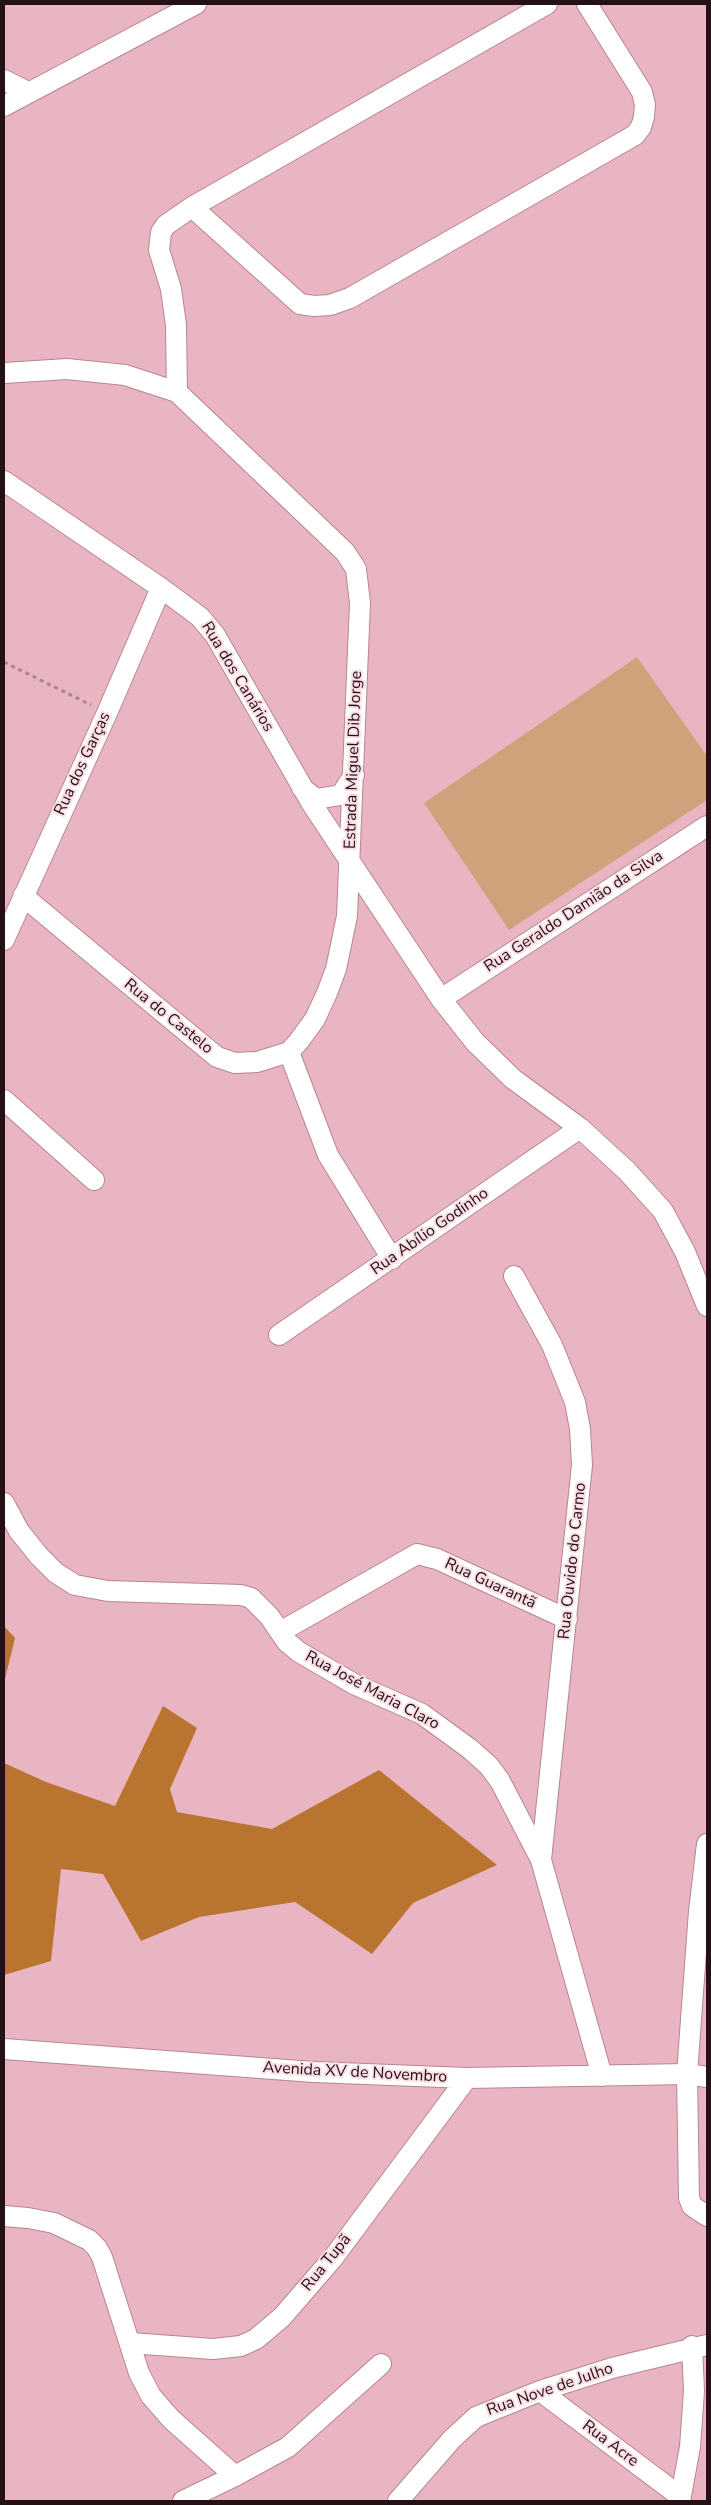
<!DOCTYPE html>
<html>
<head>
<meta charset="utf-8">
<style>
  body { margin:0 }
  #map { position:relative; width:711px; height:2505px; overflow:hidden; background:#eab5c2; font-family:"Nunito Sans",sans-serif }
  canvas { display:block }
  .frame { position:absolute; inset:0; border:5px solid #231116; pointer-events:none }
</style>
</head>
<body>
<div id="map">
<canvas width="711" height="2505"></canvas>
<div class="frame"></div>
</div>
<script>
const context = document.querySelector('canvas').getContext('2d');
context.lineJoin = 'round';
function fill(path, color) {
  context.fillStyle = color;
  context.fill(path, 'evenodd');
}
function toPath(rows) {
  const path = new Path2D();
  for (const r of rows) {
    path.moveTo(r[0], r[1]);
    for (let i = 2; i < r.length; i += 2) path.lineTo(r[i], r[i + 1]);
  }
  return path;
}
function trace(path, color, width, dash) {
  context.strokeStyle = color;
  context.lineWidth = width;
  context.lineCap = dash ? 'butt' : 'round';
  context.setLineDash(dash || []);
  context.stroke(path);
}
function write(font, color, halo, rows, align = 'center') {
  context.font = font + ' "Nunito Sans",sans-serif';
  context.lineWidth = 4;
  context.setLineDash([]);
  context.textBaseline = 'middle';
  context.strokeStyle = halo;
  context.fillStyle = color;
  for (const [text, x, y, turn = 0] of rows) {
    context.save();
    context.translate(x, y);
    context.rotate((+turn || 0) * Math.PI / 180);
    context.textAlign = isNaN(turn) ? turn : align;
    if (halo) context.strokeText(text, 0, 0);
    context.fillText(text, 0, 0);
    context.restore();
  }
}
fill(toPath([
  [637,657,707,756,707,800,509,930,424,803]
]), '#cea27b');
fill(toPath([
  [4,1626,15,1638,4,1683],
  [163,1706,197,1728,170,1789,177,1812,272,1829,379,1770,497,1865,413,1903,372,1954,295,1902,199,1917,141,1941,103,1874,61,1869,51,1961,4,1975,4,1763,46,1782,115,1806]
]), '#b9752f');
const minor = toPath([
  [4,80,28,92],
  [4,106,196,4],
  [192,207,300,304,314,306,330,305,350,298,635,135,641,127,644,117,645,105,642,92,587,4],
  [4,373,67,369,125,375,177,392,345,552,356,569,360,603,347,916,336,969,327,993,315,1019,299,1041,289,1052,257,1062,235,1063,217,1057,23,896],
  [177,392,176,325,171,289,159,250,161,232,166,225,192,207,547,4],
  [4,481,161,588,200,617,215,635,312,804,441,999,475,1042,513,1079,580,1128,627,1171,663,1211,685,1252,707,1306],
  [302,788,316,799,341,795,354,775],
  [4,940,107,713,161,588],
  [441,999,707,826],
  [289,1052,328,1155,392,1259],
  [4,1100,94,1180],
  [514,1276,552,1345,575,1402,580,1429,582,1465,541,1860],
  [279,1335,580,1128],
  [4,1503,19,1531,39,1556,56,1573,75,1585,108,1591,241,1595,251,1598,269,1616,287,1642,299,1652,354,1684,422,1714,470,1749,489,1766,500,1781,541,1860,602,2076],
  [280,1632,417,1554,437,1559,567,1619],
  [707,1844,699,1911,687,2074,689,2198,692,2206,707,2216],
  [4,2049,314,2072,467,2078,687,2074,707,2077],
  [4,2216,28,2218,54,2223,89,2240,97,2248,102,2257,139,2373,151,2396,171,2419,235,2476],
  [130,2343,213,2349,241,2346,256,2339,282,2317,333,2258,467,2078],
  [540,2391,681,2497],
  [183,2501,235,2476,288,2447,381,2364],
  [398,2501,452,2439,476,2417,540,2391,612,2368,707,2345],
  [680,2501,690,2447,694,2391,692,2346]
]);
trace(minor, '#b78591', 22);
trace(toPath([
  [4,662,91,705]
]), '#ae838e', 3, [4, 4]);
trace(minor, '#fff', 20);
write('16px', '#231116', '#fadee4', [
  ["Rua dos Canários",237,677,59],
  ["Estrada Miguel Dib Jorge",354,760,-88],
  ["Rua dos Garças",83,764,-65],
  ["Rua Geraldo Damião da Silva",574,912,-33],
  ["Rua do Castelo",168,1017,39],
  ["Rua Abílio Godinho",430,1232,-35],
  ["Rua Ouvido do Carmo",573,1561,-84],
  ["Rua Guarantã",490,1584,25],
  ["Rua José Maria Claro",372,1691,28],
  ["Avenida XV de Novembro",355,2073,3],
  ["Rua Tupã",327,2263,-51],
  ["Rua Nove de Julho",550,2390,-19],
  ["Rua Acre",610,2444,37]
]);
</script>
</body>
</html>
